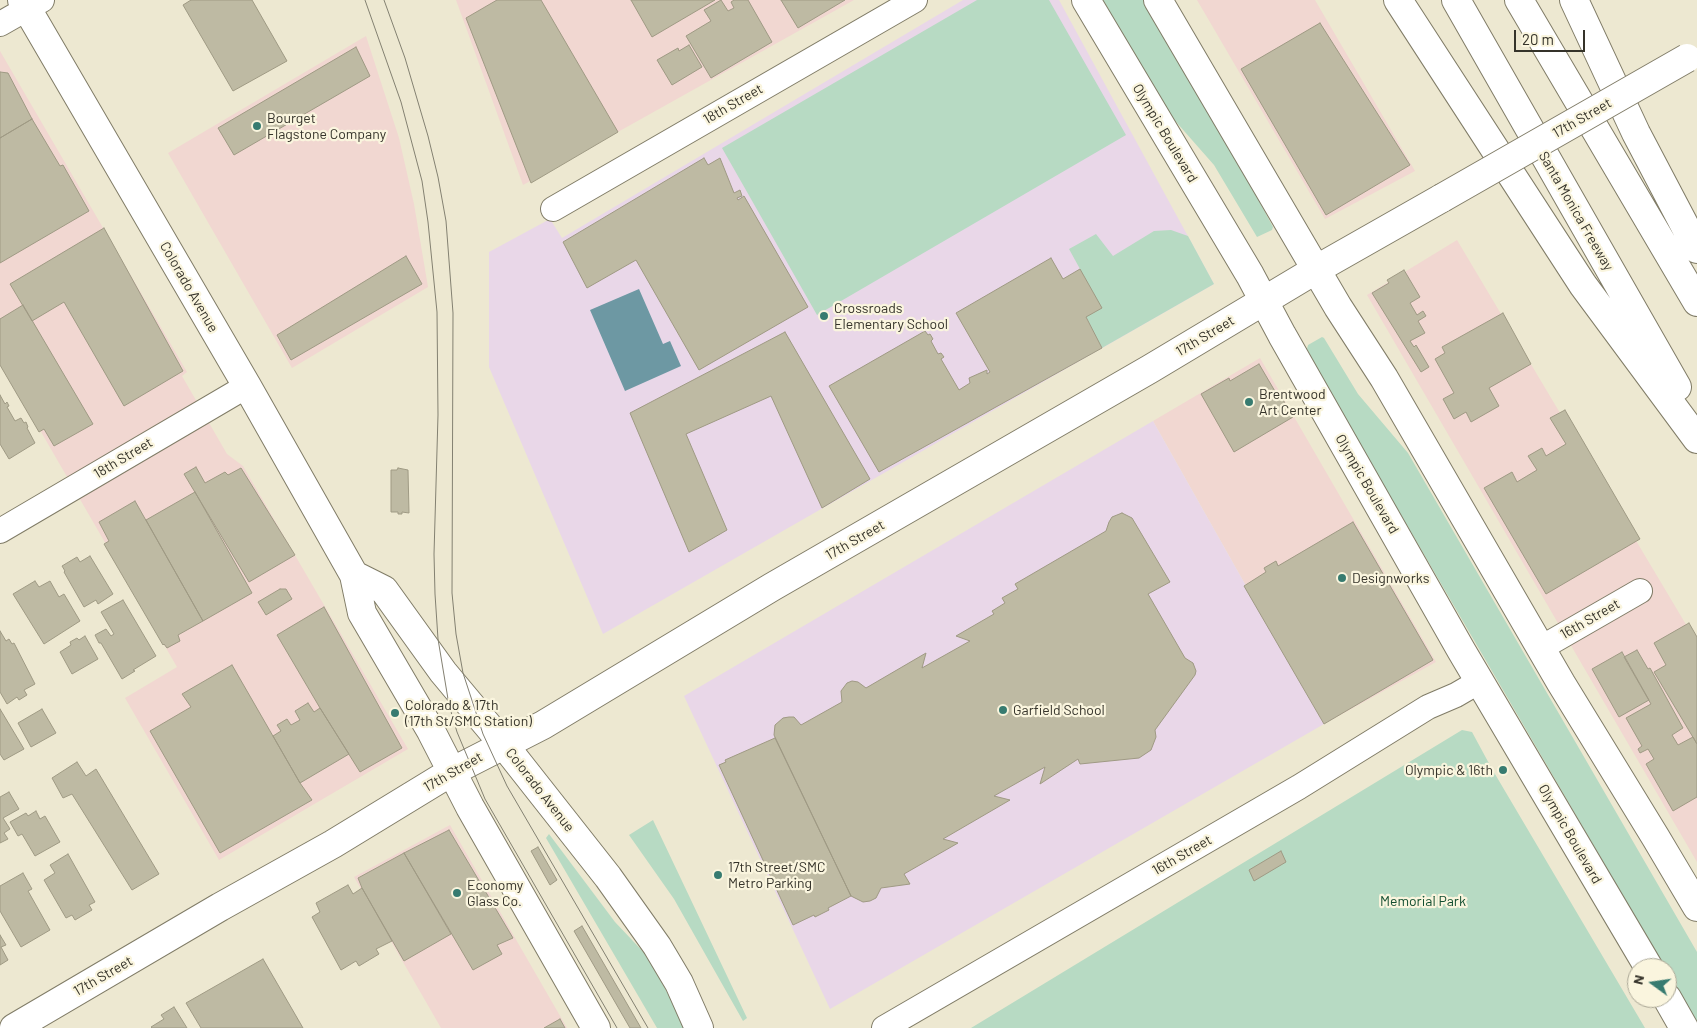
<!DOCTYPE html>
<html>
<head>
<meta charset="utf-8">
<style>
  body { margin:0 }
  #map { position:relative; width:1697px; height:1028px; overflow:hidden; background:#ede8d1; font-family:Barlow,sans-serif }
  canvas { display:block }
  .north { position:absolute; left:1627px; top:958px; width:50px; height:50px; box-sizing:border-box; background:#faf5de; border:1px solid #aba796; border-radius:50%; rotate:284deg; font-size:14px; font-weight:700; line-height:20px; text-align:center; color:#35332a }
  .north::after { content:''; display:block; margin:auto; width:18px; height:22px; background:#377b70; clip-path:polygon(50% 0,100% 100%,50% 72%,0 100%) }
  .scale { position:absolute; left:1514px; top:30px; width:71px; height:22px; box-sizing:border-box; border:2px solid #35332a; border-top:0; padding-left:6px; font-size:15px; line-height:18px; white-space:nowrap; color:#35332a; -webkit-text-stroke:4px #faf5de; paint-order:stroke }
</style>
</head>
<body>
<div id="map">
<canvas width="1697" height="1028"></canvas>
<div class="north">N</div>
<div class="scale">20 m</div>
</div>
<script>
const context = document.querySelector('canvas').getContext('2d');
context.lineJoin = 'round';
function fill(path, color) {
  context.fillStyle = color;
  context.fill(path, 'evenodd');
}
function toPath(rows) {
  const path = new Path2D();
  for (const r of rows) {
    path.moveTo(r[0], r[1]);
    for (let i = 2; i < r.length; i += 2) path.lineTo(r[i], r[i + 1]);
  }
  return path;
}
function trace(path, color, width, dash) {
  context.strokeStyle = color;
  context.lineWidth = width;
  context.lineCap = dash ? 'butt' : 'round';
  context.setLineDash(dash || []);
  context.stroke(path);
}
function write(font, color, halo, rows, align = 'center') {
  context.font = font + ' Barlow,sans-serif';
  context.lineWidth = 4.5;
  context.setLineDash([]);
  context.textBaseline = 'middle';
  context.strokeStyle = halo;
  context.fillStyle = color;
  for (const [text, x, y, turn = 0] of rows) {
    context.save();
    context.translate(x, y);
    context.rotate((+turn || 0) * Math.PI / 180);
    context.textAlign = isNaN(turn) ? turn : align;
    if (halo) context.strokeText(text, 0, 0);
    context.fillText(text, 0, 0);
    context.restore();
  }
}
fill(toPath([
  [456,0,854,0,523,185],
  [1197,0,1315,0,1415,171,1325,219],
  [366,36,399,138,414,204,428,287,292,368,168,153],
  [0,51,187,372,182,376,227,454,243,466,408,749,219,860,125,698,177,667,0,361],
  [1457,240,1697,643,1697,862,1367,295],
  [1260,358,1436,662,1324,724,1153,421],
  [450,825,567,1028,441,1028,354,877]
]), '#f1d7d1');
fill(toPath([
  [963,0,1059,0,1214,284,603,634,489,367,489,252,550,219,562,238],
  [1153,421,1324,724,830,1009,684,696]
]), '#e9d7e8');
fill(toPath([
  [977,0,1049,0,1126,135,817,315,722,148],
  [1103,0,1144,0,1235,156,1273,227,1272,230,1257,237,1214,165,1170,115],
  [1171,230,1188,236,1214,284,1102,348,1086,317,1080,269,1069,249,1096,234,1113,256,1154,231],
  [1322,337,1324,338,1358,394,1408,453,1697,952,1697,1023,1667,971,1667,968,1665,968,1334,400,1307,349,1308,345],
  [1462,730,1472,732,1492,769,1645,1028,971,1028],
  [653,820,747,1018,743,1021,674,899,629,835],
  [549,834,615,922,650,959,675,1008,684,1028,657,1028,546,838]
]), '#b7dac3');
fill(toPath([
  [639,289,663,344,670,341,681,366,625,391,590,310]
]), '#6d98a3');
const building = toPath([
  [191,0,252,0,287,61,233,91,183,5,191,0],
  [497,0,541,0,618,132,531,183,466,18,497,0],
  [631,0,715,0,652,37,631,0],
  [721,0,728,11,734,8,731,2,734,0,748,0,772,42,711,78,686,36,711,21,704,10,721,0],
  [781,0,845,0,798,28,781,0],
  [1320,23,1410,165,1326,215,1241,69,1320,23],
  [689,45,702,67,672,85,657,60,678,48,679,51,689,45],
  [356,47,370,76,234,155,218,128,356,47],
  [0,72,8,73,32,119,0,138,0,72],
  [32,119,60,166,63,165,89,211,0,263,0,138,32,119],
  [704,158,708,165,720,158,734,193,740,190,742,196,737,198,738,200,744,196,808,307,699,370,636,260,587,288,563,242,704,158],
  [104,228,183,371,124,406,64,302,32,321,10,284,104,228],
  [406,256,422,284,291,360,277,335,406,256],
  [1051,258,1063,279,1080,269,1102,308,1086,317,1102,348,879,472,829,386,925,331,928,335,930,334,933,339,931,341,938,354,941,353,944,357,941,359,959,390,970,383,969,378,987,370,987,374,990,372,956,313,1051,258],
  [1404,270,1420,297,1410,303,1417,315,1423,311,1426,316,1418,321,1425,333,1410,341,1414,347,1416,345,1429,367,1421,372,1372,293,1389,283,1387,280,1404,270],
  [23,305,93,424,54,446,44,429,39,432,0,365,0,319,23,305],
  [1503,313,1531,364,1489,388,1499,406,1471,422,1466,412,1454,419,1443,399,1454,393,1435,359,1445,353,1442,347,1503,313],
  [785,332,870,479,822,508,771,396,686,434,727,530,689,552,630,413,785,332],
  [1259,364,1276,393,1278,391,1293,417,1234,452,1201,394,1229,378,1230,381,1259,364],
  [0,395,5,404,7,402,9,406,7,407,15,421,21,418,24,423,26,422,28,427,27,428,35,443,9,459,0,444,0,395],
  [1565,410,1640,539,1546,594,1484,488,1512,472,1517,482,1537,470,1528,456,1542,448,1546,456,1566,444,1550,418,1565,410],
  [196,467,205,483,225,472,228,475,241,468,295,555,249,582,184,474,196,467],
  [398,468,408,470,409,513,402,512,402,514,398,514,398,512,391,512,391,470,397,470,398,468],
  [195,492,252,593,203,621,146,520,195,492],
  [135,501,203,621,178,635,180,641,167,648,164,644,163,645,104,544,109,541,99,522,135,501],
  [1122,513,1132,518,1170,582,1148,594,1185,658,1193,663,1196,671,1195,675,1155,730,1156,737,1151,750,1139,758,1080,764,1078,759,1040,784,1045,767,994,796,1010,800,943,839,958,843,904,874,910,884,881,888,876,898,870,901,863,902,851,896,774,735,775,725,783,718,789,717,794,717,801,725,842,702,841,691,847,683,852,681,858,682,866,688,926,653,922,668,970,641,956,636,994,614,992,611,1005,603,1002,598,1018,589,1015,584,1106,531,1109,522,1112,517,1122,513],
  [1353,522,1433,660,1324,724,1244,586,1266,572,1264,568,1276,561,1278,566,1353,522],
  [90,556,113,594,98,604,96,600,84,607,64,572,65,571,62,566,77,557,80,562,90,556],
  [35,581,39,587,50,581,59,597,64,594,80,621,44,644,13,594,35,581],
  [280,589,286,589,292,599,266,615,258,602,280,589],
  [123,600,156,656,133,670,135,671,122,679,101,643,99,643,95,635,106,629,111,636,114,634,101,612,123,600],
  [324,607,402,748,360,772,320,708,277,635,324,607],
  [1689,623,1697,637,1697,744,1654,672,1666,665,1654,643,1689,623],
  [0,631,6,641,9,639,12,644,14,643,35,684,24,690,27,695,19,700,17,697,7,704,0,692,0,631],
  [85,636,98,659,72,674,60,652,71,645,70,642,77,638,79,640,85,636],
  [1637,650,1648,669,1650,668,1683,728,1672,735,1678,745,1693,737,1697,744,1697,797,1673,811,1646,764,1654,759,1648,749,1640,753,1638,749,1642,746,1626,718,1651,704,1624,657,1637,650],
  [1622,652,1649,700,1619,717,1592,669,1622,652],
  [232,665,300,783,312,800,220,853,150,731,191,707,182,694,232,665],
  [308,703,314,712,320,708,349,754,300,783,273,736,281,731,277,725,287,719,291,725,300,720,295,711,308,703],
  [0,709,24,749,4,760,0,754,0,709],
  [42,709,56,733,31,747,18,723,42,709],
  [775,738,851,896,828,908,829,910,815,917,814,915,793,925,719,765,726,762,725,760,775,738],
  [77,762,86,776,96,769,159,874,132,890,72,794,63,798,52,778,77,762],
  [9,792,19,809,3,818,10,829,4,833,8,839,0,843,0,797,9,792],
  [36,811,40,819,45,816,60,842,35,856,22,834,18,836,10,822,26,813,28,816,36,811],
  [449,830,513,938,497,945,502,954,473,970,404,853,449,830],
  [538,847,557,880,550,885,531,851,538,847],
  [1281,851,1286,862,1254,881,1249,870,1281,851],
  [404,853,451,934,404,961,362,888,358,878,404,853],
  [68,854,95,902,89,905,92,910,75,920,72,915,66,918,44,880,55,873,50,865,68,854],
  [23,873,32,889,28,891,50,930,21,947,0,911,0,886,23,873],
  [348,885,353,894,362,888,392,941,376,949,379,954,359,966,356,961,341,970,312,917,320,912,316,903,348,885],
  [582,926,641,1028,630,1028,574,931,582,926],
  [0,935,6,945,1,947,8,960,0,965,0,935],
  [263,959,303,1028,201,1028,186,1003,263,959],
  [174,1007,187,1028,152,1028,151,1027,164,1019,161,1015,174,1007],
  [560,1019,565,1028,544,1028,560,1019]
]);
fill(building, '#bebaa3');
trace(building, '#9f9a84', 1);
const street = toPath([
  [0,24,42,0],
  [553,209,915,0],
  [0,531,247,386],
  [1541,648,1640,591],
  [884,1028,1299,787,1428,707,1456,695,1480,681]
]);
const secondary = toPath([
  [22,0,247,386,354,575,362,613,431,731,470,807,596,1028],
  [354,575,384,590,443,672,504,745,608,877,657,946,679,983,699,1028],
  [14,1028,220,907,333,844,451,772,543,725,772,587,1150,369,1317,269,1442,198]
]);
const primary = toPath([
  [1086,0,1250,275,1282,335,1461,650,1649,968],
  [1158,0,1338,307,1384,378,1561,683,1656,838,1697,907],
  [1667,998,1684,1028]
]);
const highway = toPath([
  [1398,0,1583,285,1697,439],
  [1456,0,1677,387],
  [1519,0,1697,302],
  [1574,0,1636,133,1697,249]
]);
trace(street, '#807c67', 26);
trace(secondary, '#807c67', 30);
trace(primary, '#807c67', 30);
trace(highway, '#807c67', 30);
trace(street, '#fff', 24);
trace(secondary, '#fff', 28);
trace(primary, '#fff', 28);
trace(highway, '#fff', 28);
trace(toPath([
  [365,0,401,102,422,181,428,222,437,312,438,415,434,554,435,594,438,639,449,705,457,732,485,799,617,1028],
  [384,0,405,58,428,136,438,177,446,221,453,313,452,593,456,634,463,673,483,734,507,786,648,1028]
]), '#838071', 1);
const secondaryBridge = toPath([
  [1442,198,1687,58]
]);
trace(secondaryBridge, '#807c67', 30, []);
trace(secondaryBridge, '#fff', 28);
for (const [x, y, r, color] of [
  [257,126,5,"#377b70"],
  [824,316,5,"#377b70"],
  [1249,402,5,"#377b70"],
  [1342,578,5,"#377b70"],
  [1003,710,5,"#377b70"],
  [395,713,5,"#377b70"],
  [1503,770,5,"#377b70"],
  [718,875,5,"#377b70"],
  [457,893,5,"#377b70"]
]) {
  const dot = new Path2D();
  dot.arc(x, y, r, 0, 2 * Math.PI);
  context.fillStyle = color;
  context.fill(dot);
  trace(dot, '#faf5de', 2);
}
write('14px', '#35332a', '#faf5de', [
  ["18th Street",733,104,-30],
  ["17th Street",1582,118,-30],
  ["Olympic Boulevard",1165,133,59],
  ["Santa Monica Freeway",1576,211,60],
  ["Colorado Avenue",189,287,60],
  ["17th Street",1205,336,-31],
  ["18th Street",123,458,-31],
  ["Olympic Boulevard",1367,484,60],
  ["17th Street",855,540,-30],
  ["16th Street",1590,619,-30],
  ["17th Street",453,772,-30],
  ["Colorado Avenue",540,790,52],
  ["Olympic Boulevard",1570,834,60],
  ["16th Street",1182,855,-30],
  ["17th Street",103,976,-30]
]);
write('14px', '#35332a', '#faf5de', [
  ["Bourget",267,118],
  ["Flagstone Company",267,134],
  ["Crossroads",834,308],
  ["Elementary School",834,324],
  ["Brentwood",1259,394],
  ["Art Center",1259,410],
  ["Designworks",1352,578],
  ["Colorado & 17th",405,705],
  ["(17th St/SMC Station)",405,721],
  ["Garfield School",1013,710],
  ["Olympic & 16th",1493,770,"right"],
  ["17th Street/SMC",728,867],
  ["Metro Parking",728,883],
  ["Economy",467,885],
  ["Glass Co.",467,901]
], 'left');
write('14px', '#114d2f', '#faf5de', [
  ["Memorial Park",1423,901]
]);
</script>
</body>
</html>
